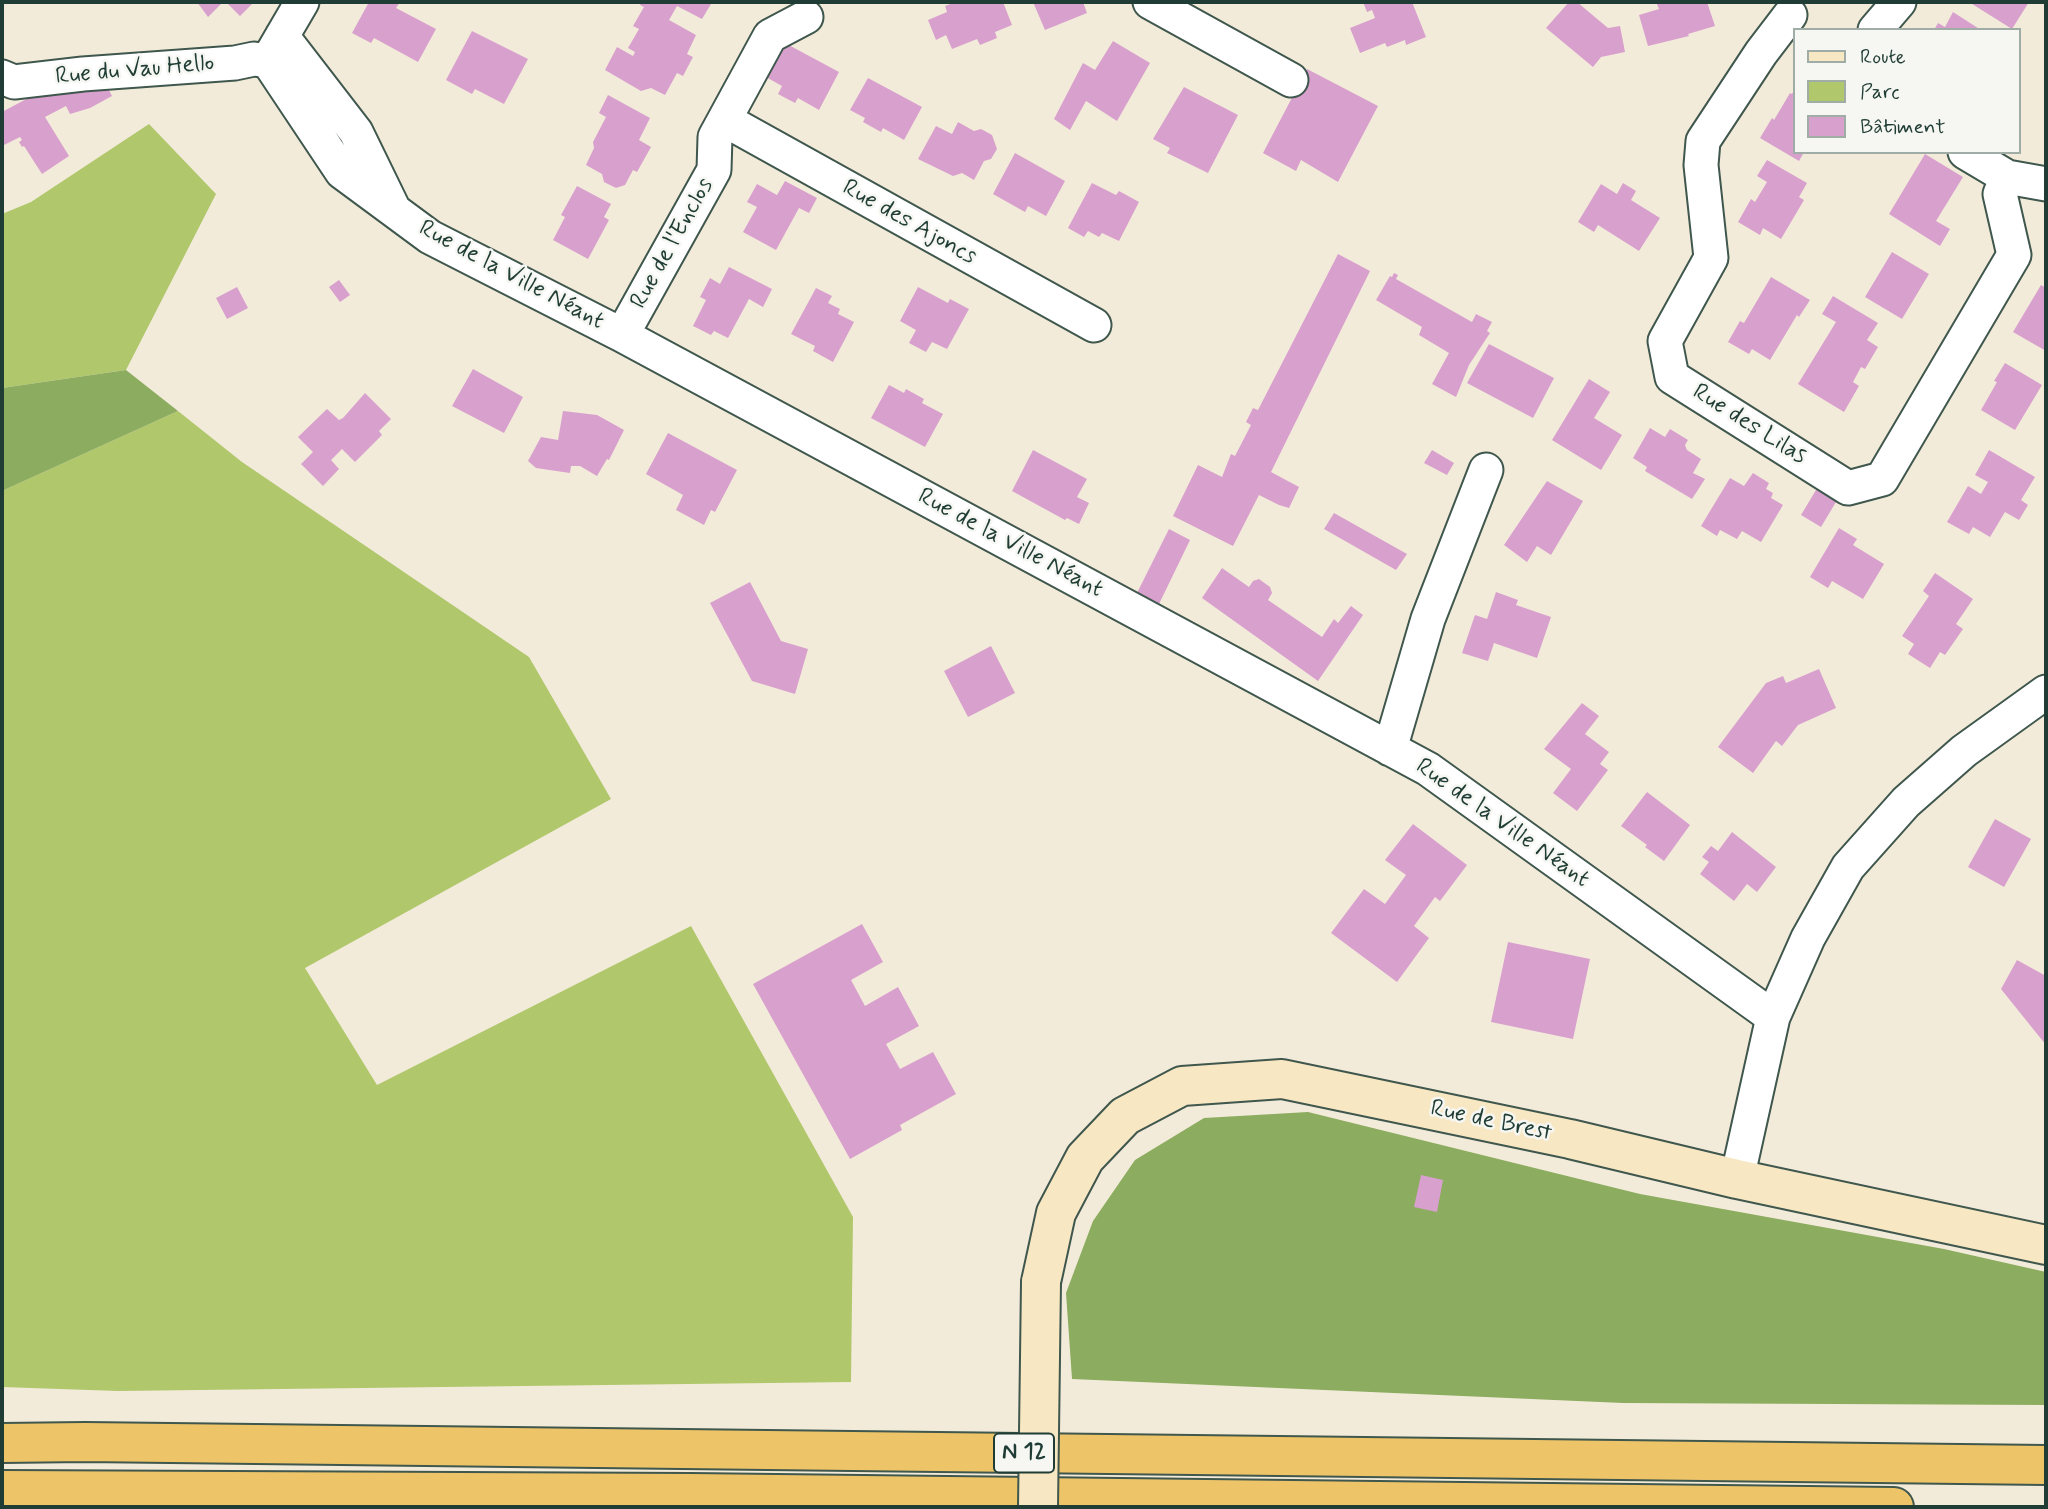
<!DOCTYPE html>
<html>
<head>
<meta charset="utf-8">
<style>
  body { margin:0 }
  #map { position:relative; width:2048px; height:1509px; overflow:hidden; background:#f3ebda; font-family:Mynerve,sans-serif }
  canvas { display:block }
  .frame { position:absolute; inset:0; border:4px solid #1f3d34; pointer-events:none }
  .legend { position:absolute; left:1793px; top:28px; width:228px; height:126px; box-sizing:border-box; background:#f6f6f2; border:2px solid #a0aca6; margin:0; padding:9px 12px; list-style:none; font-size:21px; color:#1f3d34 }
  .legend li { display:flex; align-items:center; gap:14px; height:35px }
  .legend b { width:35px; border:2px solid #a0aca6 }
</style>
</head>
<body>
<div id="map">
<canvas width="2048" height="1509"></canvas>
<div class="frame"></div>
<ul class="legend">
<li><b style="height:9px;background:#f8e7c3"></b>Route</li>
<li><b style="height:19px;background:#b0c76c"></b>Parc</li>
<li><b style="height:19px;background:#d8a0cd"></b>Bâtiment</li>
</ul>
</div>
<script>
const context = document.querySelector('canvas').getContext('2d');
context.lineJoin = 'round';
function fill(path, color) {
  context.fillStyle = color;
  context.fill(path, 'evenodd');
}
function toPath(rows) {
  const path = new Path2D();
  for (const r of rows) {
    path.moveTo(r[0], r[1]);
    for (let i = 2; i < r.length; i += 2) path.lineTo(r[i], r[i + 1]);
  }
  return path;
}
function trace(path, color, width, dash) {
  context.strokeStyle = color;
  context.lineWidth = width;
  context.lineCap = dash ? 'butt' : 'round';
  context.setLineDash(dash || []);
  context.stroke(path);
}
function write(font, color, halo, rows, align = 'center') {
  context.font = font + ' Mynerve,sans-serif';
  context.lineWidth = 5;
  context.setLineDash([]);
  context.textBaseline = 'middle';
  context.strokeStyle = halo;
  context.fillStyle = color;
  for (const [text, x, y, turn = 0] of rows) {
    context.save();
    context.translate(x, y);
    context.rotate((+turn || 0) * Math.PI / 180);
    context.textAlign = isNaN(turn) ? turn : align;
    if (halo) context.strokeText(text, 0, 0);
    context.fillText(text, 0, 0);
    context.restore();
  }
}
fill(toPath([
  [149,124,216,194,126,370,2,388,2,214,31,202],
  [178,411,242,462,529,657,611,799,305,968,377,1085,691,926,853,1217,851,1382,118,1391,2,1387,2,491]
]), '#b0c76c');
fill(toPath([
  [126,370,178,411,2,491,2,388],
  [1308,1112,1640,1194,1944,1249,2046,1272,2046,1405,1623,1403,1072,1379,1066,1293,1093,1221,1135,1160,1204,1118]
]), '#8cac60');
fill(toPath([
  [197,2,223,2,208,17],
  [226,2,254,2,240,16],
  [369,2,400,2,396,8,436,29,418,62,374,38,371,43,352,33],
  [641,2,707,2,711,4,702,19,677,6,669,20,696,35,687,54,693,57,683,76,677,73,665,95,651,88,641,91,605,70,617,47,633,56,635,52,628,48,639,29,633,26,644,7,640,5],
  [956,2,1003,2,1012,25,995,32,997,38,980,45,977,39,952,49,946,35,936,40,928,20,947,12,945,6],
  [1033,2,1083,2,1087,13,1045,30],
  [1363,2,1412,2,1426,37,1406,45,1405,40,1387,47,1385,43,1360,53,1350,28,1375,18,1372,10,1367,12],
  [1569,2,1577,2,1608,28,1620,26,1625,52,1601,57,1593,67,1546,28],
  [1656,2,1707,2,1715,26,1688,34,1689,36,1648,46,1639,15,1659,9],
  [1969,2,2029,2,2012,29],
  [1953,12,1981,30,1934,30,1938,23,1945,27],
  [472,31,528,59,504,104,475,89,472,94,446,80],
  [1113,41,1150,63,1117,121,1086,101,1070,130,1054,119,1083,63,1095,70],
  [785,43,839,72,819,110,798,98,795,103,778,94,782,86,766,77],
  [1307,69,1378,106,1338,182,1301,160,1296,171,1263,153],
  [868,78,922,107,904,140,883,128,881,132,863,122,865,118,850,110],
  [103,79,112,96,90,108,70,114,66,106,45,117,69,156,42,174,24,146,22,147,19,142,22,140,20,137,2,146,2,112,32,96],
  [1184,87,1238,115,1208,173,1167,153,1170,148,1153,139],
  [1794,90,1794,152,1804,152,1799,161,1760,138,1772,118,1774,120,1790,93,1792,94],
  [608,95,650,118,639,140,651,147,637,172,633,170,625,185,616,188,604,182,602,174,586,165,594,148,593,142,606,117,599,113],
  [958,122,974,131,981,129,992,135,997,149,991,159,984,161,974,180,962,173,953,176,918,159,936,126,952,134],
  [1015,153,1065,181,1046,216,1028,206,1025,212,993,194],
  [1925,154,1963,177,1936,221,1950,229,1940,246,1889,214],
  [1767,160,1807,183,1799,197,1804,200,1781,239,1763,228,1760,235,1738,222,1751,199,1755,202,1767,182,1757,176],
  [785,181,817,198,809,213,799,208,776,250,743,232,757,207,747,202,757,184,777,195],
  [1092,183,1116,195,1119,191,1139,202,1119,241,1102,233,1099,237,1088,231,1084,237,1068,228],
  [1623,183,1636,191,1631,200,1660,218,1639,251,1598,225,1594,232,1578,222,1601,184,1617,194],
  [577,186,611,204,604,217,609,220,588,259,553,240,565,217,561,215],
  [1892,252,1929,274,1902,319,1865,297],
  [1338,254,1370,271,1271,472,1299,487,1289,508,1279,505,1259,495,1233,546,1173,516,1198,465,1222,477,1231,454,1235,456,1251,425,1246,422,1253,408,1258,410],
  [729,267,772,289,763,307,749,299,728,338,714,331,711,335,693,326,706,300,700,297,710,278,720,284],
  [1394,273,1398,275,1396,279,1472,322,1476,314,1492,322,1487,331,1490,333,1469,365,1456,397,1432,384,1449,353,1419,335,1422,327,1376,300,1390,276,1392,277],
  [1771,277,1810,300,1799,317,1797,315,1770,360,1752,349,1749,354,1728,342,1740,321,1744,323],
  [339,280,350,295,340,302,329,287],
  [2041,285,2046,288,2046,351,2013,332],
  [237,287,248,308,227,319,216,298],
  [918,287,948,303,950,299,969,309,947,349,932,342,926,352,909,343,916,330,900,321],
  [816,288,832,296,828,303,840,309,838,314,854,322,833,362,813,351,815,346,791,334],
  [1833,296,1878,323,1867,340,1878,347,1865,369,1861,367,1853,382,1859,386,1844,412,1798,384,1836,322,1822,314],
  [1489,344,1554,378,1533,418,1467,383],
  [2005,363,2042,385,2015,430,1981,410,1997,382,1994,381],
  [473,369,523,397,504,433,452,406],
  [1589,379,1610,392,1594,418,1622,435,1601,470,1552,440],
  [889,385,904,393,906,389,924,399,922,403,943,414,925,447,871,418],
  [365,393,391,419,379,431,382,435,355,462,342,449,331,460,339,469,323,486,301,464,313,452,298,437,327,409,339,420,343,418],
  [563,411,597,415,624,430,609,460,607,459,597,476,580,466,571,466,570,473,536,468,528,461,541,437,558,440],
  [1650,428,1665,437,1670,429,1688,440,1685,445,1687,450,1701,459,1693,473,1705,479,1692,499,1645,471,1647,467,1633,458],
  [668,433,737,470,715,512,711,510,704,525,676,510,683,495,646,474],
  [1033,450,1087,479,1077,497,1089,503,1079,524,1067,518,1065,520,1012,491],
  [1432,450,1454,463,1447,475,1424,463],
  [1989,450,2035,477,2021,500,2028,505,2019,520,2005,512,1990,537,1973,527,1969,534,1947,522,1968,486,1981,494,1988,482,1975,475],
  [1753,473,1769,483,1766,489,1773,493,1771,498,1783,505,1761,542,1742,531,1737,539,1720,530,1717,536,1701,526,1730,478,1744,486],
  [1547,481,1583,501,1551,555,1537,546,1527,562,1504,545],
  [1819,485,1839,497,1821,527,1801,515],
  [1334,513,1407,554,1396,570,1324,529],
  [1839,528,1857,539,1853,545,1884,564,1863,599,1832,581,1828,588,1810,577],
  [1169,529,1190,540,1159,604,1137,593],
  [1222,568,1249,587,1253,581,1259,579,1270,587,1272,593,1268,600,1322,637,1334,619,1338,623,1351,606,1363,615,1318,681,1202,598],
  [1935,573,1973,599,1956,624,1963,629,1945,655,1940,652,1930,668,1908,654,1914,644,1902,636,1929,596,1923,591],
  [750,582,781,641,808,649,795,694,752,681,710,603],
  [1496,592,1518,600,1516,605,1551,617,1537,658,1494,643,1488,661,1462,653,1475,615,1487,619],
  [991,646,1015,693,968,717,944,671],
  [1819,669,1836,708,1798,725,1782,746,1776,741,1753,773,1718,747,1766,683,1783,676,1786,683],
  [1582,703,1599,716,1585,734,1609,752,1600,764,1608,770,1577,811,1553,793,1571,769,1544,749],
  [1647,792,1690,825,1664,861,1645,847,1647,845,1621,826],
  [1995,819,2031,839,2004,887,1968,867],
  [1413,824,1467,865,1440,901,1435,897,1414,926,1429,938,1397,982,1331,933,1364,889,1385,904,1406,875,1385,860],
  [1732,832,1776,867,1757,892,1747,884,1734,901,1700,874,1709,862,1702,857,1711,846,1718,851],
  [862,924,883,962,851,980,865,1006,898,987,919,1026,886,1044,900,1069,933,1052,956,1094,900,1125,902,1130,850,1159,753,984],
  [1508,942,1590,959,1573,1039,1491,1022],
  [2017,960,2046,976,2046,1045,2001,989],
  [1421,1175,1443,1180,1437,1212,1414,1207]
]), '#d8a0cd');
const minor = toPath([
  [1150,2,1291,80],
  [1790,15,1761,53,1703,141,1701,165,1711,258,1665,341,1672,377,1848,488,1882,479,2014,255,2000,194,2007,177],
  [1875,30,1899,2],
  [282,36,356,132,393,208],
  [271,55,302,2],
  [268,61,342,172,430,237,622,335,1428,769,1773,1017],
  [2,77,14,82,83,74,235,63,254,59,268,61],
  [725,120,1094,325],
  [1965,152,2007,177,2046,184],
  [622,335,714,170,715,137,770,36,806,17],
  [1390,749,1428,619,1486,470],
  [1737,1179,1773,1017,1808,938,1848,867,1906,802,1964,751,2046,692]
]);
const secondary = toPath([
  [1041,1282,1056,1213,1085,1158,1125,1116,1182,1086,1282,1079,1570,1139,1737,1179,2046,1245]
]);
const trunk = toPath([
  [2,1443,85,1442,2046,1465],
  [2,1490,691,1493,1894,1507]
]);
trace(minor, '#3f574d', 37);
trace(secondary, '#3f574d', 42);
trace(trunk, '#3f574d', 42);
trace(minor, '#fff', 33);
trace(secondary, '#f8e7c3', 38);
trace(trunk, '#eec469', 38);
const secondaryBridge = toPath([
  [1038,1507,1041,1282]
]);
trace(secondaryBridge, '#3f574d', 42, []);
trace(secondaryBridge, '#f8e7c3', 38);
for (const [x, y, w] of [
  [1024,1453,60]
]) {
  const box = new Path2D();
  box.roundRect(x - w / 2, y - 19.5, w, 39, 5);
  context.fillStyle = '#f6f6f2';
  context.fill(box);
  trace(box, '#1f3d34', 2);
}
write('bold 23px', '#1f3d34', null, [
  ["N 12",1024,1453]
]);
write('24px', '#1f3d34', '#f6f6f2', [
  ["Rue du Vau Hello",135,71,-5],
  ["Rue des Ajoncs",909,223,29],
  ["Rue de l'Enclos",673,244,-61],
  ["Rue de la Ville Néant",511,276,28],
  ["Rue des Lilas",1749,425,32],
  ["Rue de la Ville Néant",1010,544,28],
  ["Rue de la Ville Néant",1502,824,35],
  ["Rue de Brest",1491,1122,12]
]);
</script>
</body>
</html>
